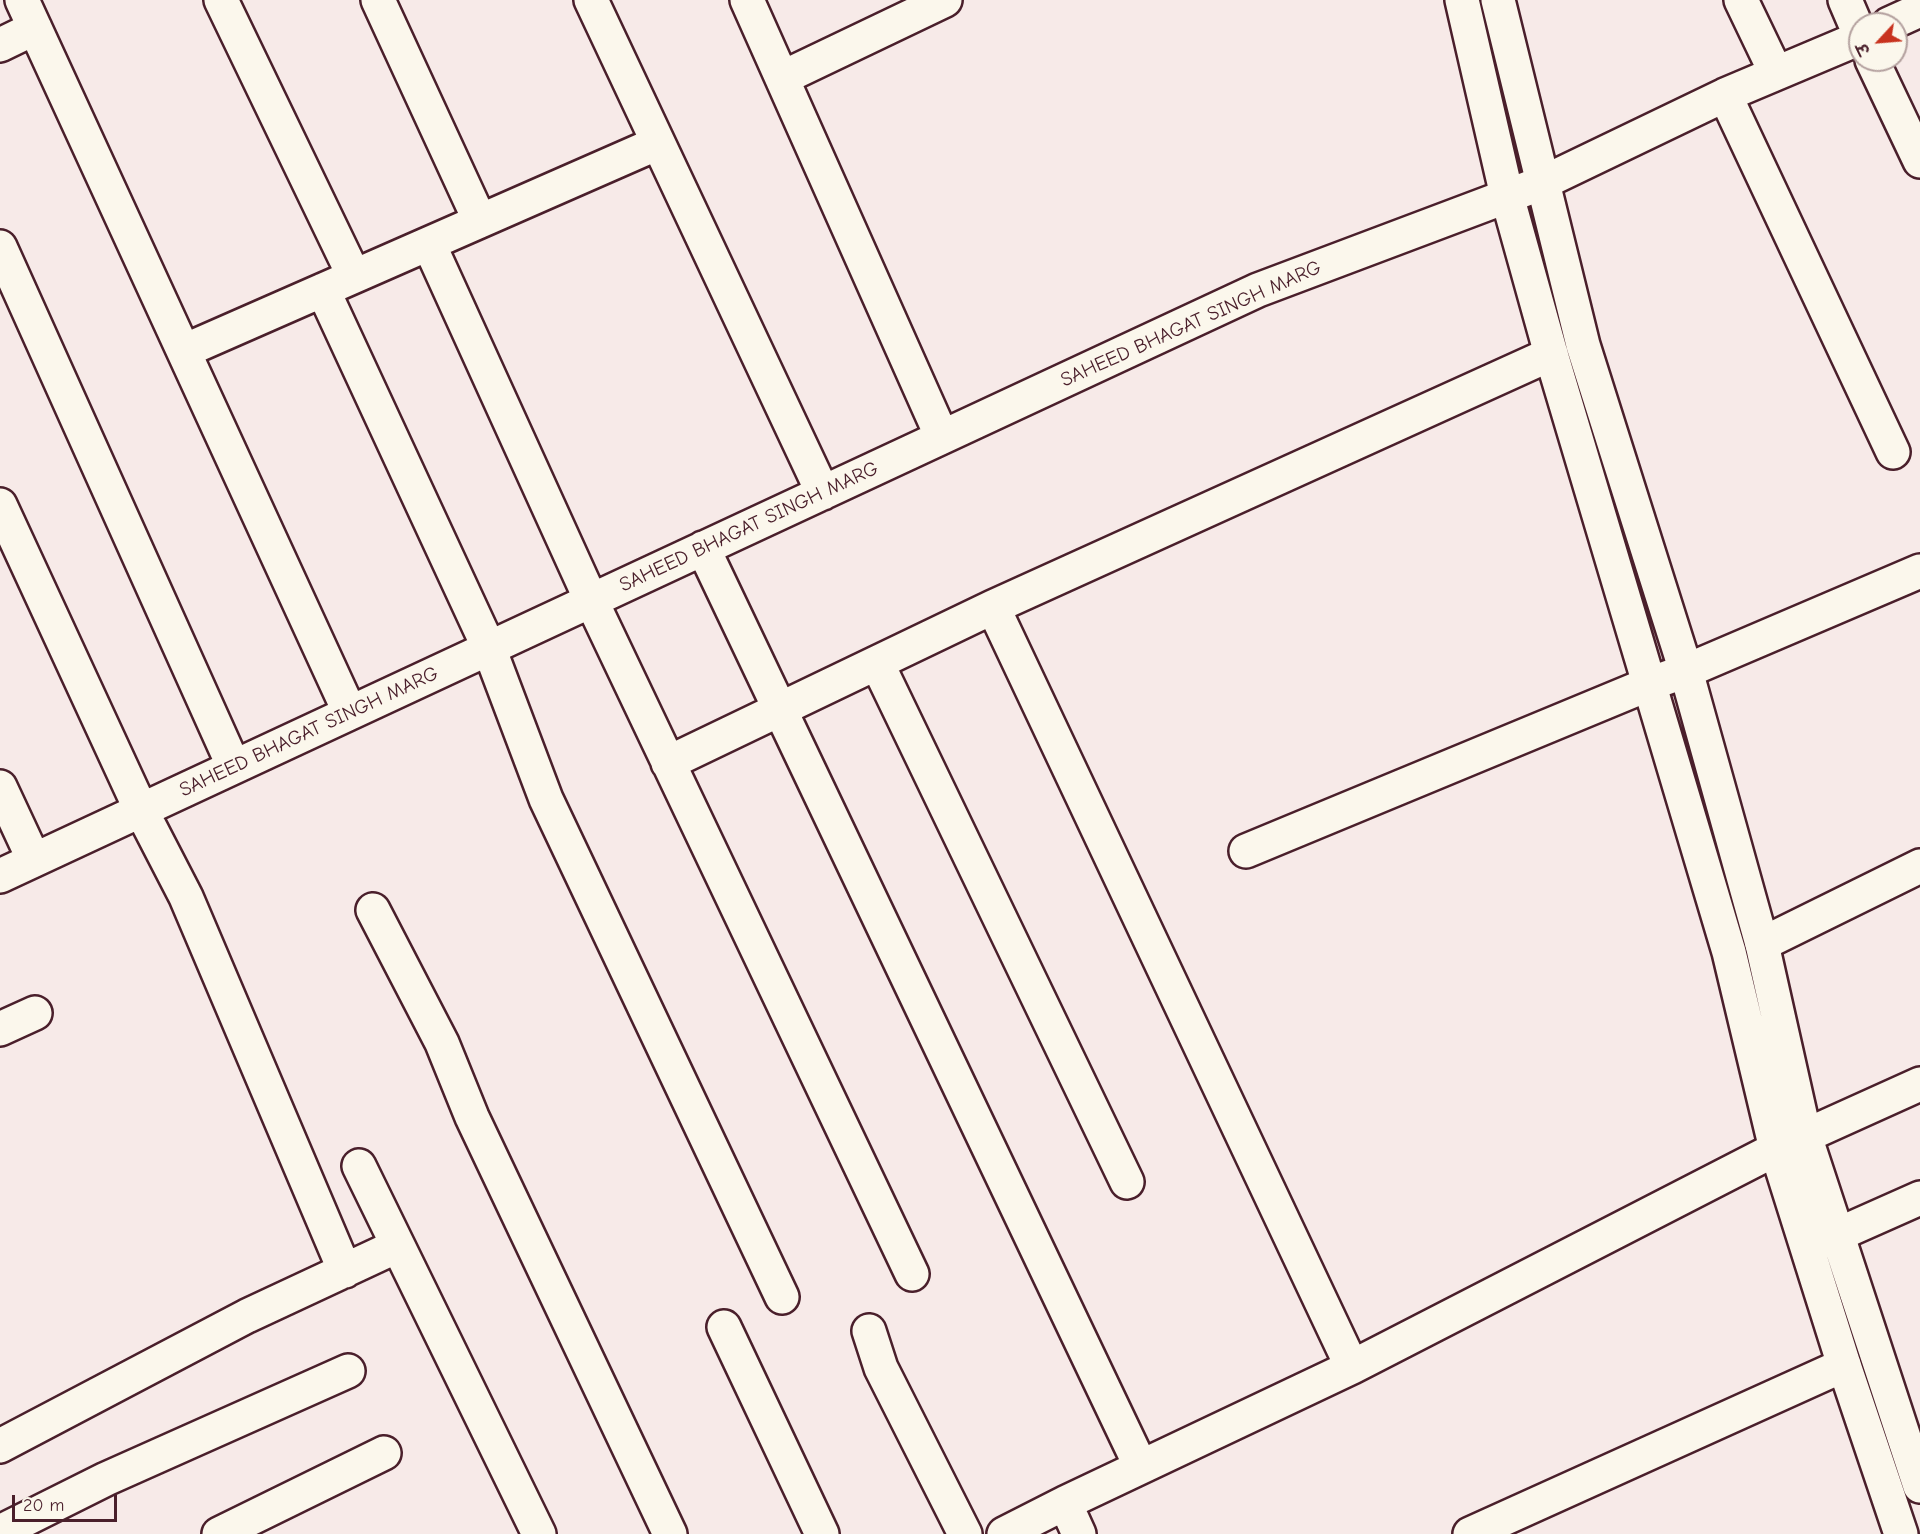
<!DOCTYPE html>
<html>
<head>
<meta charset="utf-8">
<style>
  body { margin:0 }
  #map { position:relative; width:1920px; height:1534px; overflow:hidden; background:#f7eae8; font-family:"Comic Neue","Playpen Sans Deva",sans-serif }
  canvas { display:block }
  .north { position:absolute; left:1848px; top:12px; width:60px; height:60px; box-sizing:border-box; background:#fbf7ec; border:2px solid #b4a19f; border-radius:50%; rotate:244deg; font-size:16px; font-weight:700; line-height:24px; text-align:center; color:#4a1f2b }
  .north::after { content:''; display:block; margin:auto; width:21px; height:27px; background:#c8321e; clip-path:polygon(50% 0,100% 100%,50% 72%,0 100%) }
  .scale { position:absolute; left:12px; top:1495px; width:105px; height:27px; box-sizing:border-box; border:3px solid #4a1f2b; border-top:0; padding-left:8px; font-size:18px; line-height:21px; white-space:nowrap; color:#4a1f2b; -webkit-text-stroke:4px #fbf7ec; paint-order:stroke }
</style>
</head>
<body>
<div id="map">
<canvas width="1920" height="1534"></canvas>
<div class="north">उ</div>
<div class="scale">20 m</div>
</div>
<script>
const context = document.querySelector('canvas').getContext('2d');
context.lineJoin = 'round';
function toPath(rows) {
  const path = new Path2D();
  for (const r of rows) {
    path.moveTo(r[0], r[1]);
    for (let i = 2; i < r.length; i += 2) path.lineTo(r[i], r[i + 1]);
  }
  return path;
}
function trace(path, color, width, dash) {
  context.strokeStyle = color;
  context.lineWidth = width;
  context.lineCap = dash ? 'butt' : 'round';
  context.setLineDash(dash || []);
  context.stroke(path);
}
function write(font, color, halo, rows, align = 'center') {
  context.font = font + ' "Comic Neue",sans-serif';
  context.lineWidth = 4.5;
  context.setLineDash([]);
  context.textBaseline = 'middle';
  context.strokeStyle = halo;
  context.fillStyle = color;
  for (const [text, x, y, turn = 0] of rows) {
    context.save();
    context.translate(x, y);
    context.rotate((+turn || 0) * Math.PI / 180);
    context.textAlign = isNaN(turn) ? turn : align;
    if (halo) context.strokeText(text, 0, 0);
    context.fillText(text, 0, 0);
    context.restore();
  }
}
const minor = toPath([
  [22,0,350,713],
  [221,0,354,276],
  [378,0,480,221],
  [591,0,823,493],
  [747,0,942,437],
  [1741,0,1776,73],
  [1845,0,1860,35],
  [1889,24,1920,10],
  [0,45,35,28],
  [1872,60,1920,161],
  [782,78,945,0],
  [1725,95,1893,452],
  [429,244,591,600,912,1274],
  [0,247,234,767],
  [323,290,489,648,546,799,782,1297],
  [184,351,658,143],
  [0,505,141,810,186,897,345,1271],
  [703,548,1141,1467],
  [993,607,1352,1367],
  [877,663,1127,1182],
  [668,763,993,607,1551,354],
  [0,787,34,860],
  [1246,851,1649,684,1686,671,1920,571],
  [0,876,1258,290,1542,183,1725,95,1860,38],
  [373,910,442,1043,472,1117,670,1534],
  [1762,944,1920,866],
  [0,1029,35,1013],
  [359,1166,539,1534],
  [1812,1246,1920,1198],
  [724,1327,822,1534],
  [869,1331,881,1368,965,1534],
  [0,1446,247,1316,397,1246],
  [1065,1503,1079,1534],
  [4,1530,106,1479,348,1371],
  [219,1534,384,1453],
  [1004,1534,1065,1503,1352,1367,1776,1149,1920,1084],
  [1470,1534,1844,1365]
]);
const major = toPath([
  [1462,0,1507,196,1551,354,1729,952,1776,1149,1844,1365,1901,1534],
  [1498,0,1583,345,1686,671,1762,944,1805,1136,1920,1486]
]);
trace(minor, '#4a1f2b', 38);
trace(major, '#4a1f2b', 38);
trace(minor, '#fbf7ec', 33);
trace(major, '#fbf7ec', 33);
write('20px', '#4a1f2b', '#fbf7ec', [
  ["SAHEED BHAGAT SINGH MARG",1191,324,-24],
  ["SAHEED BHAGAT SINGH MARG",749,527,-25],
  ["SAHEED BHAGAT SINGH MARG",309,732,-25]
]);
</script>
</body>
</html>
